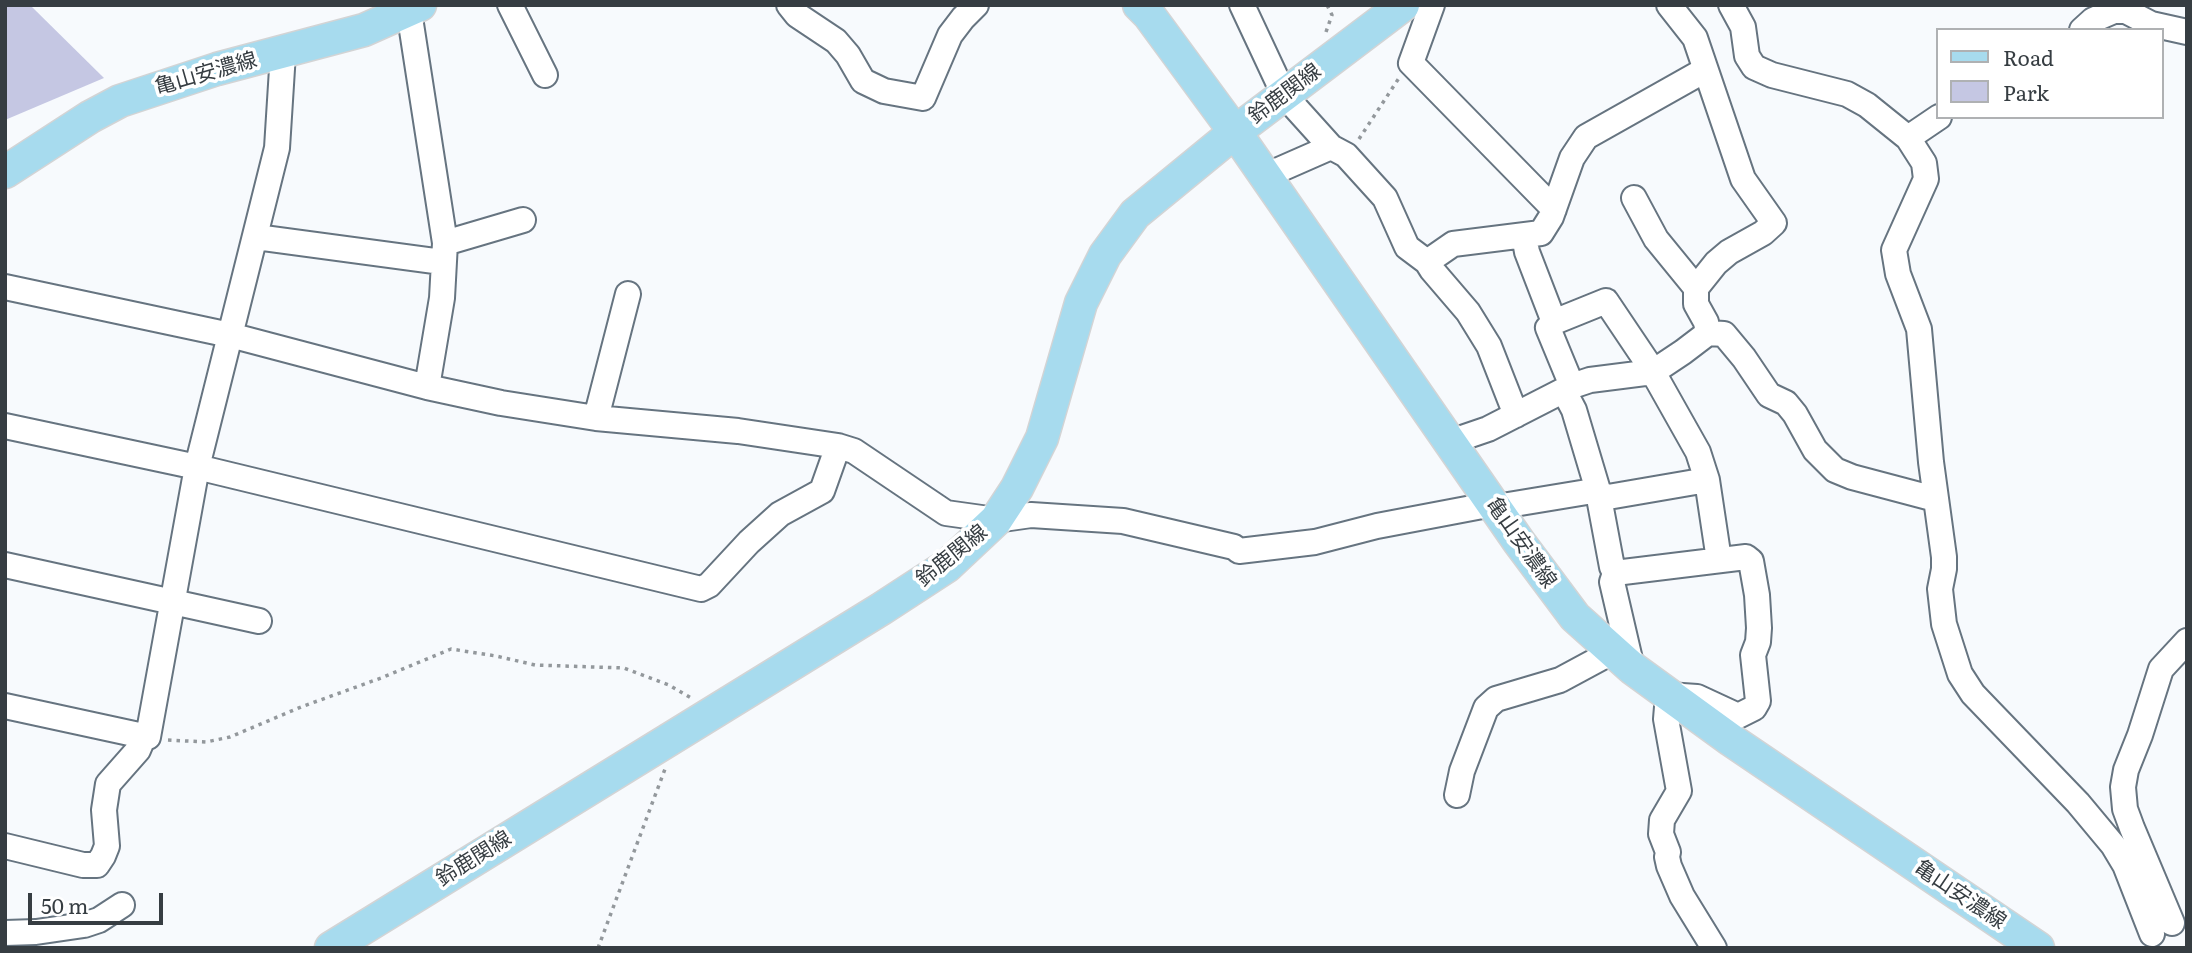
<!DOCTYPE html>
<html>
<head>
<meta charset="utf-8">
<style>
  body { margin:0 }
  #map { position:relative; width:2192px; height:953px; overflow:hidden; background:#f7fafd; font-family:Literata,serif }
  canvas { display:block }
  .frame { position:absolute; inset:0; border:7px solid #363d42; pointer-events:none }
  .legend { position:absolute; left:1936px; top:28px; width:228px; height:91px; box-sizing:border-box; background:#fff; border:2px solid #afb1b3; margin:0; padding:9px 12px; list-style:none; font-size:21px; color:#363d42 }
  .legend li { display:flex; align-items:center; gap:14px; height:35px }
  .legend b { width:35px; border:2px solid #afb1b3 }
  .scale { position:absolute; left:28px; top:893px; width:135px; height:32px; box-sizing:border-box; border:4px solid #363d42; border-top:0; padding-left:9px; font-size:21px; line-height:24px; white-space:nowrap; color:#363d42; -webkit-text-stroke:5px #fff; paint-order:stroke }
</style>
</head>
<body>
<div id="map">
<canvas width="2192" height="953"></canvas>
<div class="frame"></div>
<ul class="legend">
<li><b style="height:9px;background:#a7dbee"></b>Road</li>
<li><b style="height:19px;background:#c5c7e3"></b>Park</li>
</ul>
<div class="scale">50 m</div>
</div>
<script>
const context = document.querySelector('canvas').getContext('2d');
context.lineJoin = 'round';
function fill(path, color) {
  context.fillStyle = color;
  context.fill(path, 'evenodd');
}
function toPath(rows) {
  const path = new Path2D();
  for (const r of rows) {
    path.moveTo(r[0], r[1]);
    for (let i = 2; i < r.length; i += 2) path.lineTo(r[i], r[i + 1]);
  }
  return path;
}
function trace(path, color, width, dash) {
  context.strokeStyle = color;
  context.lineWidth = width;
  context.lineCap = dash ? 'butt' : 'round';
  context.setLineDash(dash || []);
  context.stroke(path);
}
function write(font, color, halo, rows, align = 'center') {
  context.font = font + ' Literata,"Noto Sans JP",serif';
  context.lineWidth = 7;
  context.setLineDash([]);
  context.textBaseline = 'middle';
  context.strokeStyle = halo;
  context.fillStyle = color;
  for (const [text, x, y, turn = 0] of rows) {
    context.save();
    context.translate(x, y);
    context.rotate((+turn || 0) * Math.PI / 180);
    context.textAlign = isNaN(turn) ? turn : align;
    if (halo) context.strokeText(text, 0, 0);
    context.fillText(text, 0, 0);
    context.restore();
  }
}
fill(toPath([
  [5,5,30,5,104,78,5,120]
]), '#c5c7e3');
const minor = toPath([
  [510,5,545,75],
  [789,5,797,15,836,41,848,55,863,81,884,91,923,98,950,35,963,18,976,5],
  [1242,5,1279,84],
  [1432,5,1411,63,1554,209],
  [1731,5,1743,27,1747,56,1754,67,1772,75,1847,94,1867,105,1908,138],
  [409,11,445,243,442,298,427,387],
  [2082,30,2093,20,2114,11,2126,11,2151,24,2187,32],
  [1294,106,1331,147,1346,155,1385,198,1407,247,1427,262,1453,244,1541,233,1551,217,1572,158,1586,137,1705,70],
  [1939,117,1908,138,1924,163,1926,179,1894,250,1898,274,1919,329,1931,462,1944,557,1944,569,1940,589,1944,624,1960,674,1973,694,2078,803,2113,845,2125,865,2152,934],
  [1265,176,1331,147],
  [1634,198,1656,239,1696,288],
  [1524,235,1527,252,1554,322],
  [256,237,442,262],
  [445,243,523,220],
  [1427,262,1432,270,1468,312,1489,346,1516,415],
  [5,287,230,335,427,387,501,403,596,418,738,431,838,446,854,451,946,513,996,520,1031,515,1123,521,1234,547,1239,551,1315,542,1377,526,1493,504],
  [1708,333,1724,334,1744,358,1769,395,1786,403,1795,414,1815,450,1835,470,1852,477,1935,499],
  [1572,386,1548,328,1554,322,1606,301,1649,365,1698,452,1707,480,1719,560],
  [1564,391,1574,410,1597,487,1612,567,1615,573,1612,582,1632,668],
  [596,418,628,294],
  [5,426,197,467,701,589,709,585,749,542,780,514,822,491,838,446],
  [1450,442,1488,429,1572,386,1590,380,1653,372,1683,352,1708,333,1706,322,1696,304,1696,288,1716,263,1729,252,1763,233,1774,223,1743,179,1695,38,1669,5],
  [1496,507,1593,491,1608,497,1707,480],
  [5,565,259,621],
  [1615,573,1746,557,1751,561,1757,595,1759,628,1758,642,1753,655,1758,701,1754,708,1738,716,1697,697,1668,695,1666,719,1679,791,1662,820,1661,834,1668,852,1667,857,1669,866,1682,896,1714,948],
  [5,706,148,737,197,467,277,148,283,53],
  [1457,795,1462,771,1486,708,1496,699,1560,680,1612,652],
  [5,846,83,865,97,865,103,856,107,846,104,810,108,784,138,750,144,736],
  [2172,923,2132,828,2125,809,2123,787,2126,770,2140,735,2161,669,2187,641],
  [5,933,36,932,84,925,99,920,122,905]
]);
const major = toPath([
  [1139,5,1149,15,1235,132,1519,542,1575,617,1632,668,1731,740,2038,948],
  [5,172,90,117,120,101,217,69,364,30,420,5],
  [331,948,881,609,947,566,996,520,1017,488,1042,438,1081,303,1105,255,1135,214,1235,132,1403,5]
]);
trace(minor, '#667480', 28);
trace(major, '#d3d4d5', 35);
trace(toPath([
  [1326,32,1332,15,1327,5],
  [1359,139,1399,78],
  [168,740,206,742,230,737,301,707,381,678,451,649,496,656,535,665,624,668,669,685,691,698],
  [598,948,665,769]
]), '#93989c', 3.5, [3.5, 5]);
trace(minor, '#fff', 24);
trace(major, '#a7dbee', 32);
write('21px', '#363d42', '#fff', [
  ["亀山安濃線",206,74,-16],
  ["鈴鹿関線",1285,94,-37],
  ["亀山安濃線",1521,543,55],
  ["鈴鹿関線",952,556,-39],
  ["鈴鹿関線",474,859,-32],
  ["亀山安濃線",1960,895,34]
]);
</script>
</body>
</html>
